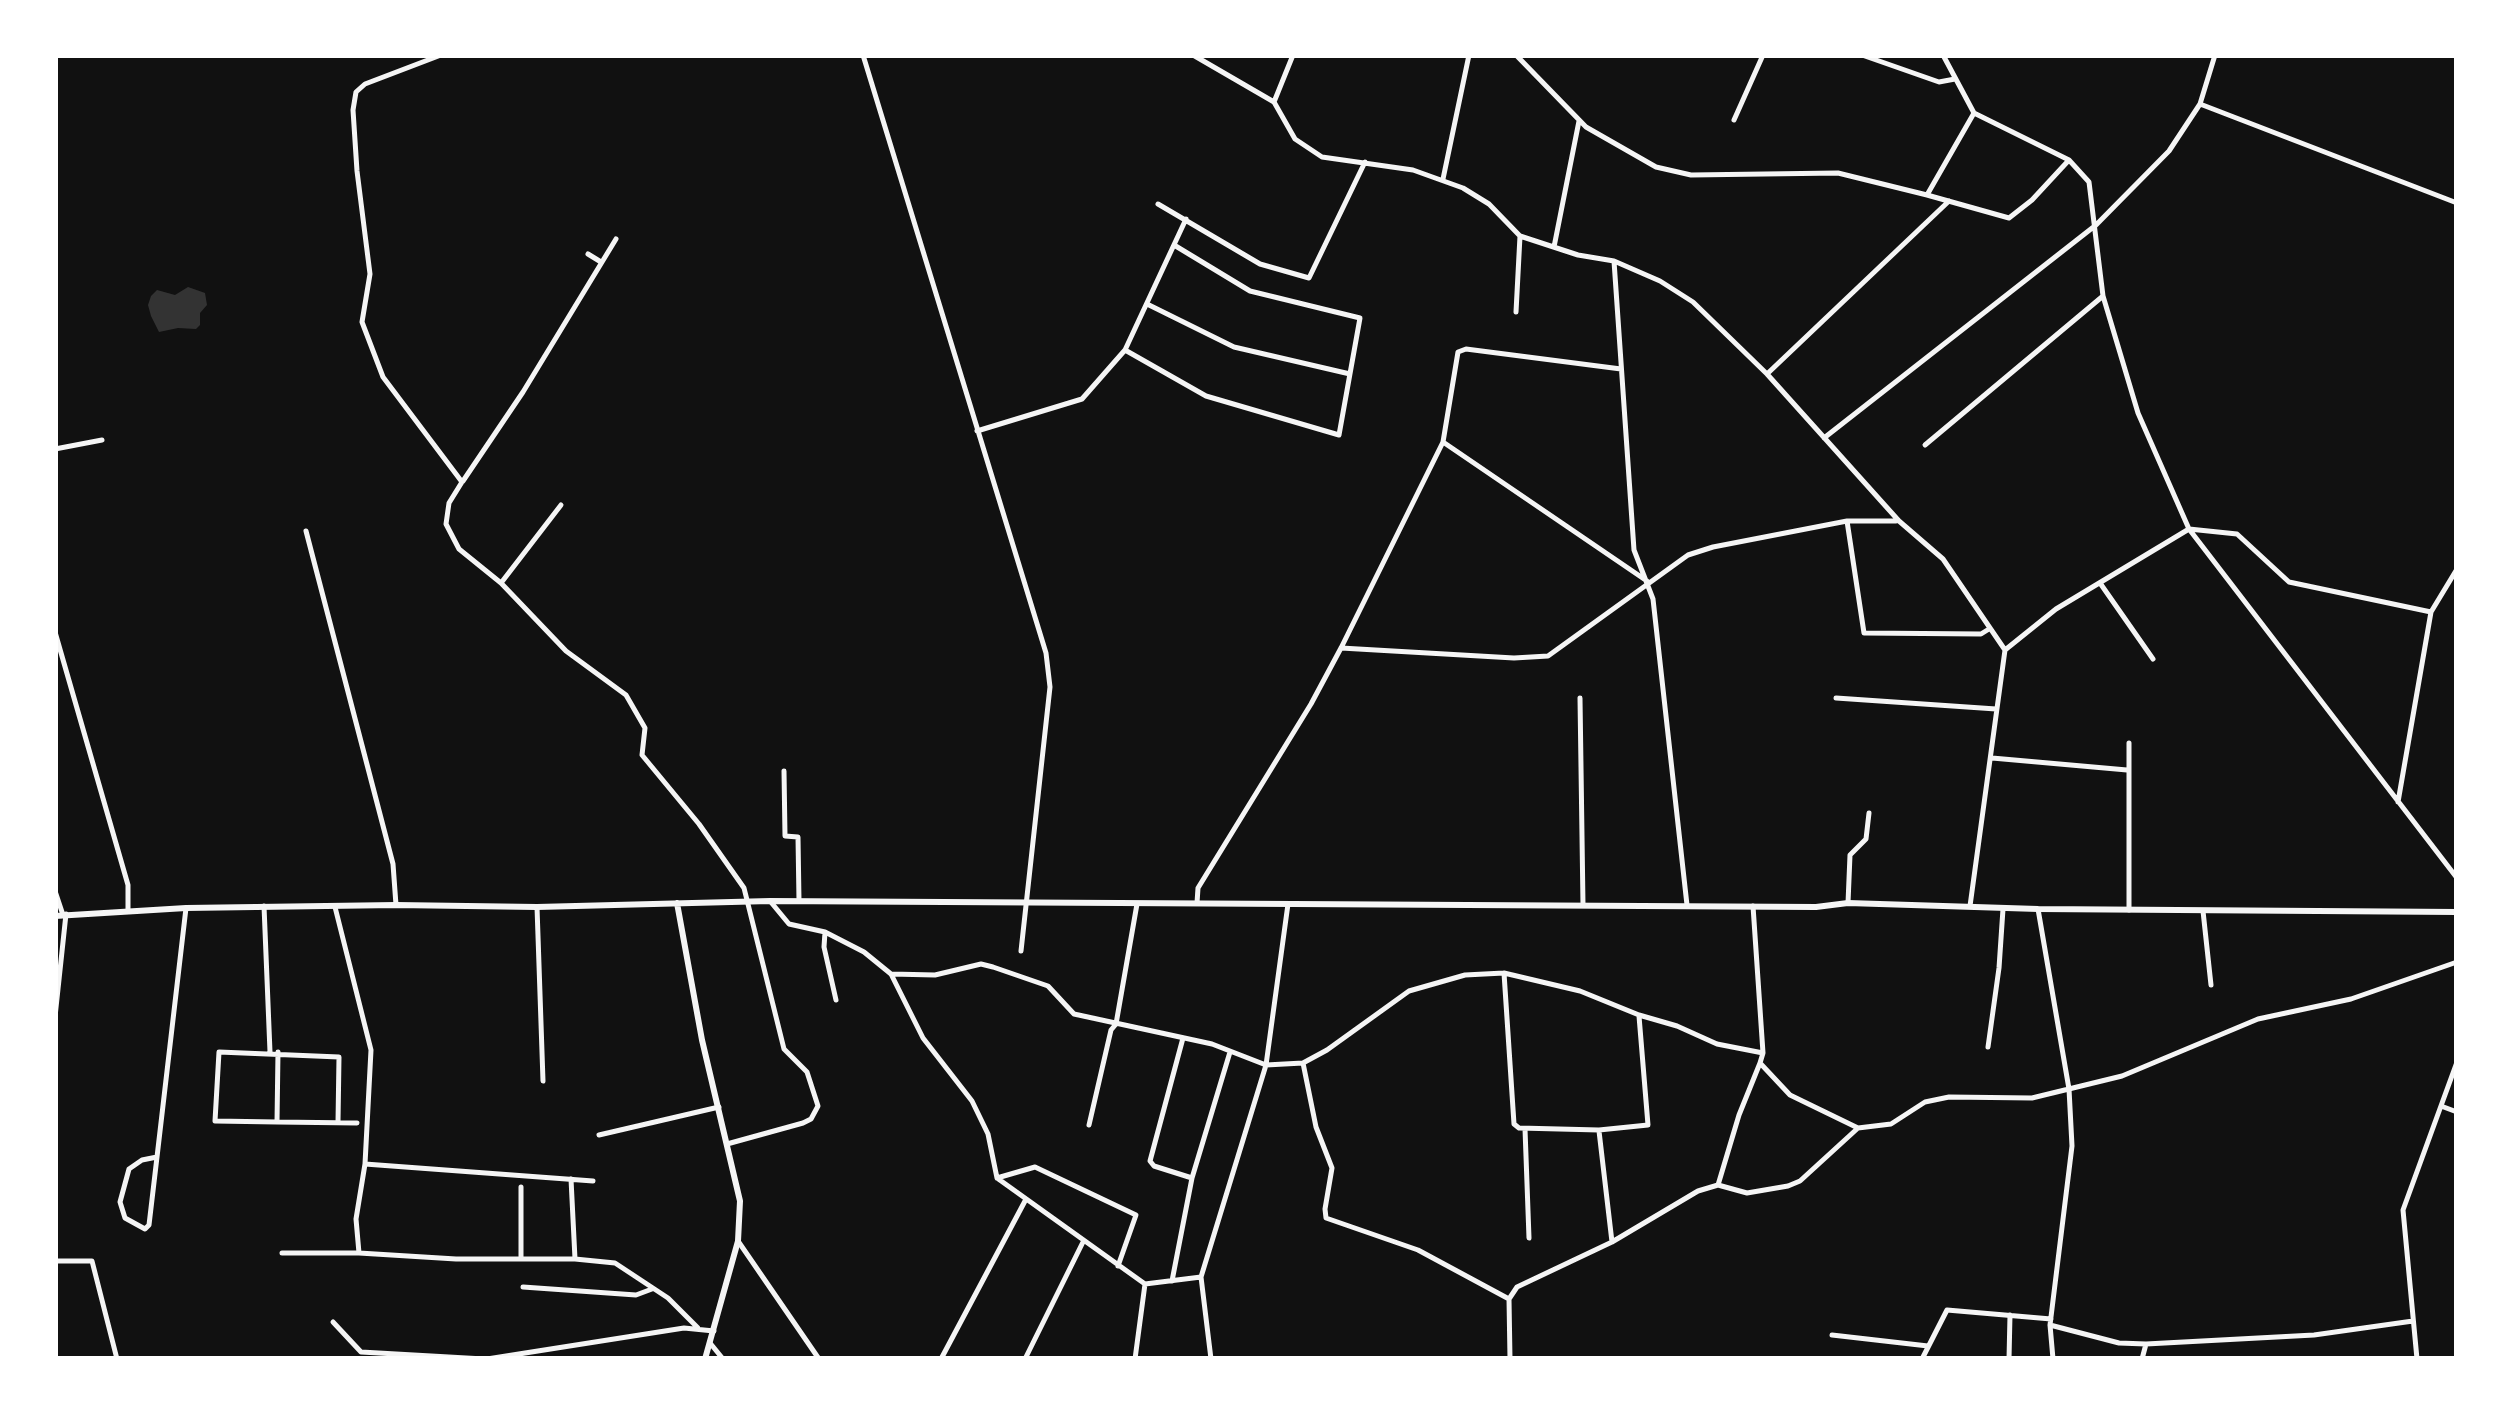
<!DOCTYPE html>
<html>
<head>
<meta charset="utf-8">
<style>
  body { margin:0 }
  #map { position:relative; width:2512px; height:1414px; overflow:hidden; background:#111; font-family:"Roboto Condensed",sans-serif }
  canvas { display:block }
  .frame { position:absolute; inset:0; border:58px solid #fff; pointer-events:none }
</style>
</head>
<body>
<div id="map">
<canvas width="2512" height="1414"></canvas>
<div class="frame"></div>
</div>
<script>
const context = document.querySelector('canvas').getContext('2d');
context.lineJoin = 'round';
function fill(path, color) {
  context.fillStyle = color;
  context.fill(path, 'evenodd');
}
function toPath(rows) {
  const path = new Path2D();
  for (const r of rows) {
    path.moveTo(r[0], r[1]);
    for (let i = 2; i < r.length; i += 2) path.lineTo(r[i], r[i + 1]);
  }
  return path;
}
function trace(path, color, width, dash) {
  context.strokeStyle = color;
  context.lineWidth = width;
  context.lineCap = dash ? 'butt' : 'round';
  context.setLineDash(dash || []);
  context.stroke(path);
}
fill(toPath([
  [188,287,205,293,207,305,200,313,200,325,196,329,178,328,159,332,151,316,148,305,151,296,157,290,175,295]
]), '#333');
trace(toPath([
  [441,55,365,84,356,92,353,110,357,171,370,274,362,322,383,377,462,482,449,503,446,524,459,549,501,583,566,651,626,695,645,728,642,755,699,824,744,888,784,1049,807,1072,818,1106,811,1119,803,1123,727,1144],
  [863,55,1046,653,1050,687,1021,951],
  [1193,55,1274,102,1295,139,1322,157,1413,170,1463,188,1489,204,1520,236,1578,255,1614,261,1660,281,1693,302,1767,374,1899,521,1943,559,2005,650,1970,906],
  [1516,55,1586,127,1656,167,1691,175,1838,173,1927,195,1974,113],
  [1862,55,1939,82,1955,79],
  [1943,55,1974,113,2069,160,2089,182,2103,296,2138,413,2189,529,2457,878],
  [1274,102,1293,55],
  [2200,104,2457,203],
  [1734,120,1763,55],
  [1443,179,1469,55],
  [1927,195,2009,218,2032,200,2069,160],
  [1158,204,1260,264,1309,278,1365,162],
  [1554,247,1579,121],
  [588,254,601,262],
  [1614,261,1634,550,1653,599,1687,905],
  [1147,304,1234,347,1350,374],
  [1516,312,1520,236],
  [1125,350,1206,396,1339,435,1360,318,1250,291,1174,245],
  [1767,374,1949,201],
  [977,431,1082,399,1125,350,1186,219],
  [1824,438,2096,225,2169,151,2200,104,2215,55],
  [1443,442,1647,581],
  [1925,445,2103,296],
  [55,449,102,440],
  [463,481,523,392,616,239],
  [1847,521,1864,633,1981,634,1989,629],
  [306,531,393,864,396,905],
  [501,583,561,505],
  [2100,583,2153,659],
  [55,632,128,885,128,909],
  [1341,648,1514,658,1548,656,1688,555,1713,547,1847,521,1896,521],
  [2005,650,2056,609,2189,529,2237,534,2289,582,2431,612],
  [1580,698,1583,905],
  [1836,698,1996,709],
  [2129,743,2129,910],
  [1992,758,2127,770],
  [784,771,785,836,798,837,799,901],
  [2398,802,2431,612,2457,569],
  [55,891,63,915],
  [770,901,789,924,825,932,864,952,891,974,923,1038,972,1101,988,1134,997,1178,1145,1284,1135,1359],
  [1197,903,1198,888,1311,704,1341,648,1443,442,1458,352,1466,349,1621,369],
  [1848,903,1850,855,1866,839,1869,813],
  [264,906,270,1052],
  [1753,906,1763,1053,1760,1063,1790,1095,1858,1128,1891,1124,1925,1102,1949,1097,2032,1098,2122,1076,2258,1019,2351,999,2457,962],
  [335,907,371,1050,365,1164,593,1181],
  [537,907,543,1081],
  [2038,909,2069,1089,2072,1146,2050,1325,2053,1359],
  [2203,911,2211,985],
  [825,932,824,947,836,1000],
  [1504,973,1514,1124,1519,1128,1599,1130,1648,1125,1639,1016],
  [891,974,935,975,981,964,993,967,1048,986,1074,1014,1212,1044,1266,1065,1303,1063,1327,1050,1409,991,1465,975,1504,973,1580,991,1639,1015,1677,1026,1717,1044,1763,1053],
  [55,1017,66,914],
  [1183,1038,1150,1161,1154,1166,1192,1178],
  [1988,1047,1999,968,2003,909],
  [1303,1063,1316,1127,1332,1168,1325,1209,1326,1218,1418,1250,1509,1299],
  [2441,1106,2457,1112],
  [277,1122,278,1052],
  [338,1122,339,1057,219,1052,215,1121,277,1122,357,1123],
  [1089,1125,1111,1030,1116,1024,1137,904],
  [1525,1129,1529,1238],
  [1599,1131,1612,1242],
  [599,1135,719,1107],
  [157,1157,142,1160,129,1169,120,1202,125,1218,145,1229,149,1225,157,1157,186,908],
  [997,1178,1035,1167,1136,1215,1118,1266],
  [571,1179,575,1259],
  [1718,1185,1739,1115,1760,1063],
  [521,1187,521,1259],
  [738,1241,819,1359],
  [282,1253,359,1253,456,1259,575,1259,615,1263,668,1298,698,1328],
  [359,1253,356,1219,365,1164],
  [55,1261,92,1261,117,1359],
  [1172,1281,1192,1178,1230,1052],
  [1145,1284,1201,1277],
  [523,1287,636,1295,652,1289],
  [333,1322,361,1352,484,1359],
  [2050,1325,2119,1343,2146,1344,2314,1335,2413,1321],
  [1832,1335,1928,1346],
  [710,1343,723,1359],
  [487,1359,684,1328,714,1331],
  [941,1359,1025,1201],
  [1025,1359,1083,1242],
  [1211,1359,1201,1277,1266,1065,1288,904],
  [1510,1359,1509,1299,1517,1287,1612,1242,1698,1191,1718,1185,1747,1193,1788,1186,1800,1181,1858,1128],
  [1922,1359,1947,1310,2051,1319],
  [2009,1359,2010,1315],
  [2142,1359,2146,1344],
  [2417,1359,2403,1210,2457,1062]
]), '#f5f5f5', 5);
trace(toPath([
  [677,903,702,1040,740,1201,738,1241,705,1359],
  [55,916,186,908,396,905,537,907,770,901,1816,907,1848,903,2038,909,2457,912]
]), '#f5f5f5', 6);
</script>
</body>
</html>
